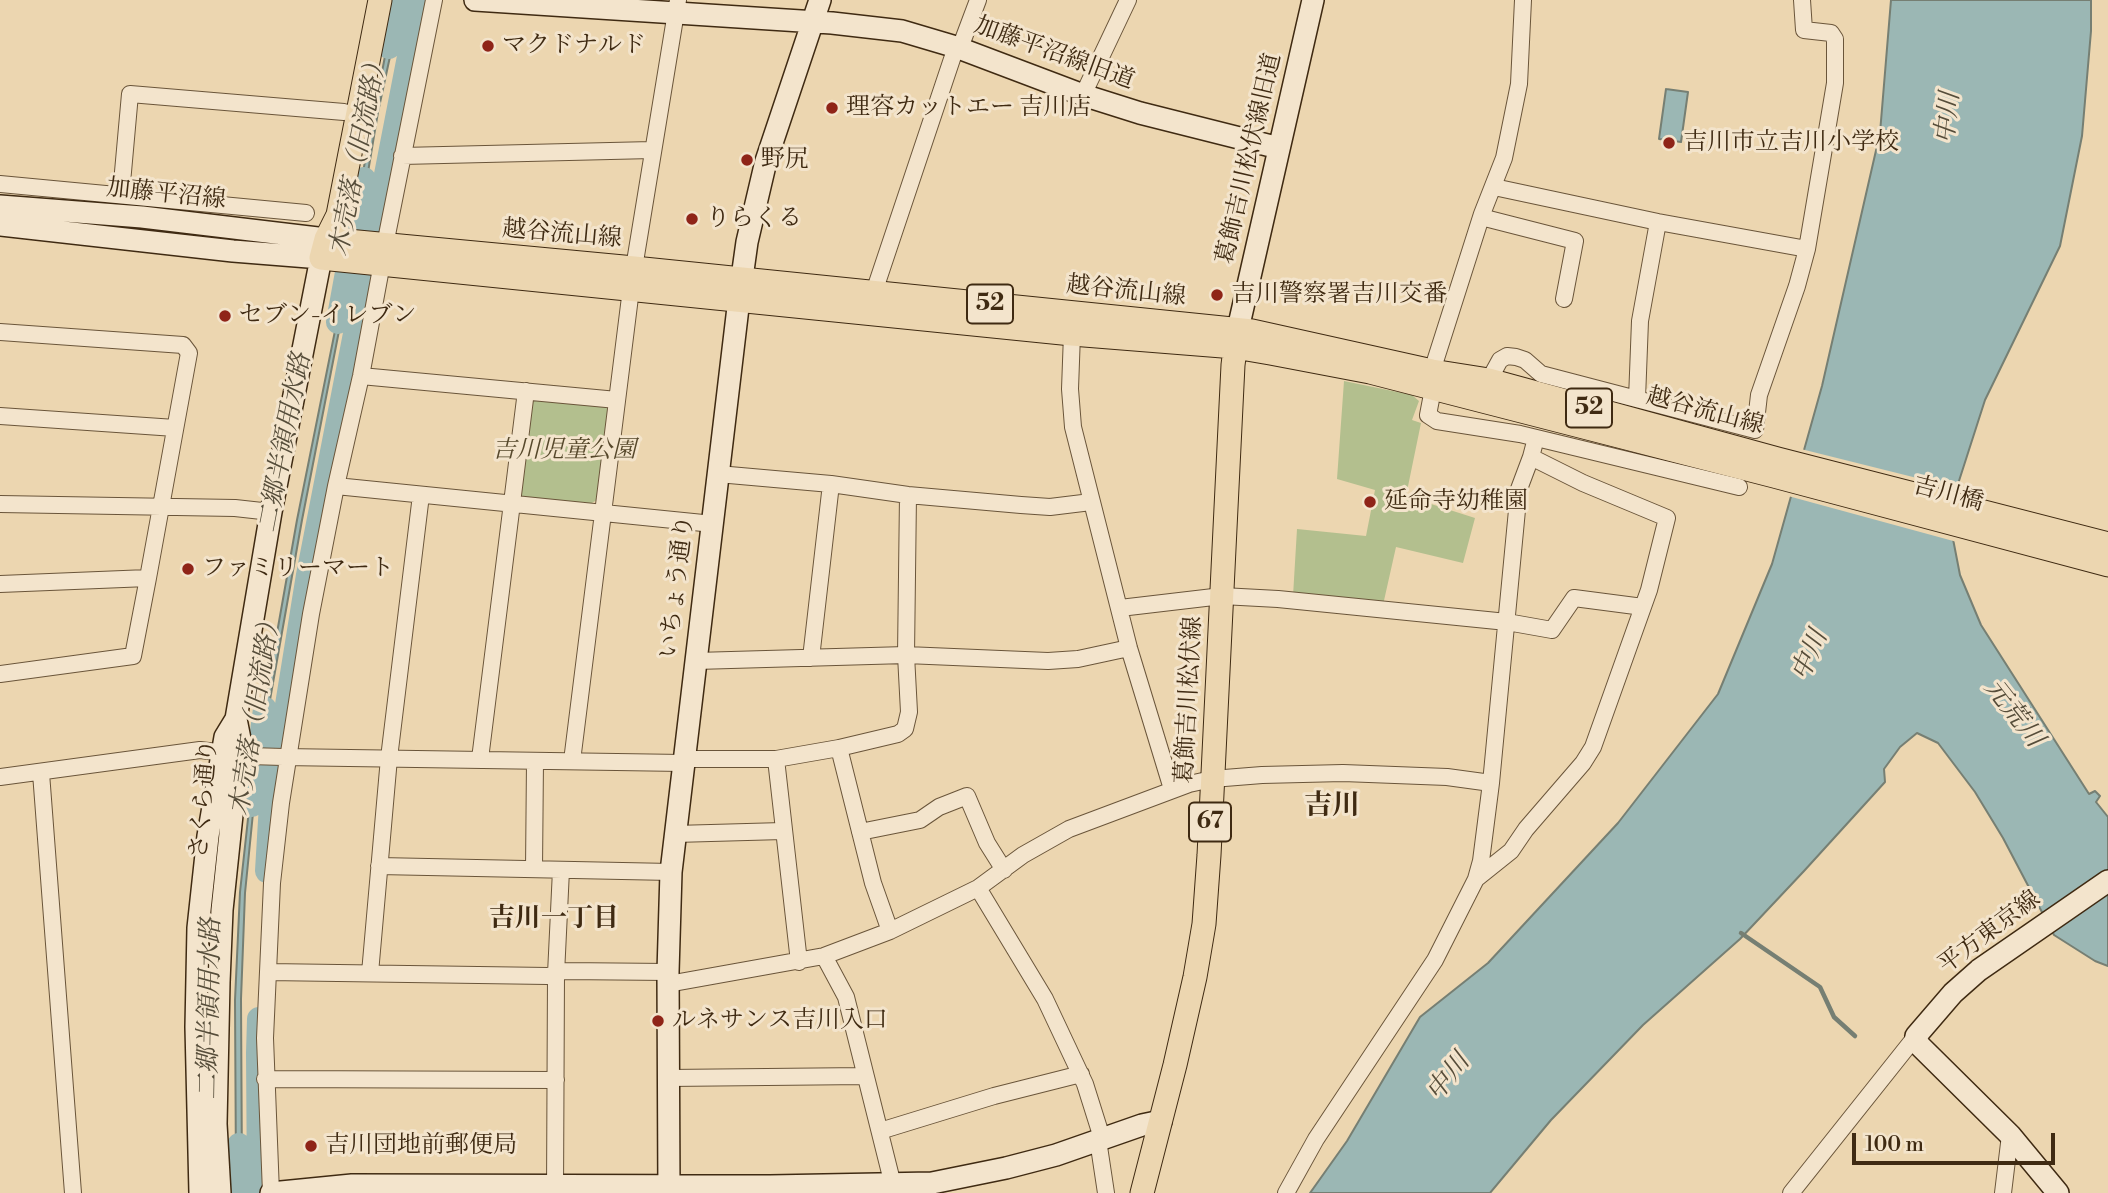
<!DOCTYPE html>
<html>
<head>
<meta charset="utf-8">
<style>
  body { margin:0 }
  #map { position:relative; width:2108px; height:1193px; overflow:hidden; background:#ecd6b0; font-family:"Libre Bodoni",serif }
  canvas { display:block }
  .scale { position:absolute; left:1852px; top:1133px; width:203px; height:32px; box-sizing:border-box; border:4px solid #3f2a12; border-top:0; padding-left:9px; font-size:21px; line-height:24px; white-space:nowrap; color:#3f2a12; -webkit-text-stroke:5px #f3e4cc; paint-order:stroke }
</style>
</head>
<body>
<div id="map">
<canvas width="2108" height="1193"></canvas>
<div class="scale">100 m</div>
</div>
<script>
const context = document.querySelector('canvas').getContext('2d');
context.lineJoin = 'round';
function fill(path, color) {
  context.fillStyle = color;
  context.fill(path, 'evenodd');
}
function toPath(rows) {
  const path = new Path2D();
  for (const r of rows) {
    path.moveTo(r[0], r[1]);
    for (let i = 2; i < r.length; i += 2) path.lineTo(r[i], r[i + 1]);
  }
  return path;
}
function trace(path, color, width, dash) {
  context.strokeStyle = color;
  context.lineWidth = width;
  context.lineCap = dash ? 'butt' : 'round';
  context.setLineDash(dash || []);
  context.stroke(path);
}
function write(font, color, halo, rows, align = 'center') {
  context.font = font + ' "Libre Bodoni","Noto Serif JP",serif';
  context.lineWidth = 6;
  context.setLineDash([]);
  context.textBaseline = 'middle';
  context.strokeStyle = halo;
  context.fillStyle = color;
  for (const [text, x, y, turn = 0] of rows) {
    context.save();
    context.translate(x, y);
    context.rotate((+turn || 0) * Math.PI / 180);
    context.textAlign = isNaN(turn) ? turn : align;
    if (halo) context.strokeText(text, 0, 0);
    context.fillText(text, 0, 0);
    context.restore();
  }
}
fill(toPath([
  [1344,381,1412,395,1419,401,1412,420,1421,423,1406,496,1475,518,1463,563,1396,547,1383,605,1293,596,1297,529,1366,536,1375,490,1337,479],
  [535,398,605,404,608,409,597,500,590,504,523,498,519,493,531,402]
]), '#b3bf8e');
const water = toPath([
  [1891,0,2091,0,2091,31,2082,136,2060,246,1985,400,1958,484,1953,539,1960,575,1981,625,2089,794,2095,791,2100,796,2096,802,2108,817,2108,966,2095,961,2054,935,2003,838,1975,792,1938,743,1917,733,1900,747,1884,769,1885,782,1804,871,1740,939,1643,1025,1551,1120,1490,1193,1310,1193,1347,1141,1420,1017,1488,963,1618,823,1718,694,1772,564,1822,386,1880,133,1891,0],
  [393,14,399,15,378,112,361,214,356,209,393,14],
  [1666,89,1688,92,1681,142,1659,139,1666,89],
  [347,290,302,520,263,739,258,740,297,520,343,291,347,290],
  [253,773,257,773,245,893,241,999,242,1177,236,1177,235,1000,240,892,253,773]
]);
fill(water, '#9bb7b4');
trace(water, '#767f73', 2);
fill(toPath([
  [1801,449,1961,489,1957,542,1788,496]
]), '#ecd6b0');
trace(toPath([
  [1741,933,1820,987,1834,1017,1855,1036]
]), '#767f73', 4.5);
trace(toPath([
  [389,47,399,0],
  [338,322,364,179],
  [252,805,265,709],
  [267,871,271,804,308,575,420,0],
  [239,1145,240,1193],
  [259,1193,258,1053,259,1019]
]), '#9bb7b4', 24);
const street = toPath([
  [960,48,978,0],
  [1083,95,1128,0],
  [402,156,652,150],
  [0,184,306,213],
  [1494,187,1658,222,1807,249],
  [121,194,130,94,344,112],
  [1481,217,1575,241,1564,299],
  [385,245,434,0],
  [634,268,678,0],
  [874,292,956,47],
  [0,332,183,345,189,353,148,578],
  [1072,334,1070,389,1073,427,1129,648,1172,789],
  [1432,371,1482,214,1504,158,1519,84,1523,0],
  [361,376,617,400],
  [1489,380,1500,360,1507,356,1516,357,1525,360,1541,374,1755,430,1759,395,1797,286,1807,249,1835,83,1835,39,1831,33,1804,30,1802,0],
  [1433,389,1428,415,1437,421,1520,434,1739,487],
  [1637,399,1640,321,1658,222],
  [0,416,175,428],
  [718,474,831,484,908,495,1021,505,1050,507,1091,502],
  [336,486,713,524],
  [0,504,235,508,271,512],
  [0,584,148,578,133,656,0,674],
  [1120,608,1222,596,1278,599,1507,622,1552,630,1574,598,1643,607],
  [811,658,831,484],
  [696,661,906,655,1048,661,1078,659,1129,648],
  [839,748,873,883,890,931],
  [480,759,526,391],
  [683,759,776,759,839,748,898,734,905,729,909,712,906,655,908,495],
  [776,759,799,962],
  [572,761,631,289],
  [41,773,73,1193],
  [0,777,200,750,250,756,283,757,683,763],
  [860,832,920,820,939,807,967,796,987,843,1004,870],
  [675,834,783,831],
  [379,866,671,872],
  [534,869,535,761],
  [1476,879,1511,851,1526,829,1583,763,1593,747,1649,590,1667,518,1583,483,1531,457,1536,438],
  [978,888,1045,999,1085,1084,1102,1138],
  [824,956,846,997,895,1193],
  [268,972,548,976,563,971,668,972],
  [370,973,389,758,421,495],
  [668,984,824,956,890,931,978,888,1023,855,1069,829,1189,784,1212,779,1262,775,1343,773,1447,777,1491,783],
  [668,1078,865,1076],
  [265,1079,556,1080],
  [880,1131,994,1096,1081,1074],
  [1098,1140,1106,1193],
  [271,1193,265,1038,272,883,281,803,311,614,336,486,361,376,382,263],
  [555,1193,556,974,561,870],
  [1286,1193,1316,1139,1435,960,1476,879,1481,861,1491,783,1519,489,1531,457],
  [1791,1193,1916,1036],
  [2003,1193,2010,1135]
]);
const secondary = toPath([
  [475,0,832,23,902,31,956,47,1083,95,1140,113,1279,148],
  [0,206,142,217,326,239],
  [0,225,233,251,321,258,271,512,236,719,240,739,222,910,219,982,216,1124,220,1193],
  [1238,329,1313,0],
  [200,1193,196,1027,198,928,208,836,225,737,236,719],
  [271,1193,352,1185,770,1186,932,1183,1006,1168,1056,1155,1142,1125,1161,1121],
  [669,1193,668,972,671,872,739,299,747,242,766,161,820,0],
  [2058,1193,2010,1135,1919,1045,1916,1036,1953,993,1979,970,2108,881]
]);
const primary = toPath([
  [380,0,338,215,326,239,321,258,1072,334,1235,347,1270,353,1370,372,1774,476,2108,565],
  [326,239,634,268,1252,331,1432,371,1489,380,1778,459,2108,544],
  [1142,1193,1175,1065,1195,977,1204,924,1209,855,1233,365,1237,333]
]);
trace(street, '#6a553a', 18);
trace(secondary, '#3f2a12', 24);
trace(primary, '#3f2a12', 25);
trace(street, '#f3e4cc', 16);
trace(secondary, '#f3e4cc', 21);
trace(primary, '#ecd6b0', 23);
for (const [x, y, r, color] of [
  [488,46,7,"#8f2418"],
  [832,108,7,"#8f2418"],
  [1669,143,7,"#8f2418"],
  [747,160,7,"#8f2418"],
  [692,219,7,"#8f2418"],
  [1217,295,7,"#8f2418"],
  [225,316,7,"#8f2418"],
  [1370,502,7,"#8f2418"],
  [188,569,7,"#8f2418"],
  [658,1021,7,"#8f2418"],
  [311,1146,7,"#8f2418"]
]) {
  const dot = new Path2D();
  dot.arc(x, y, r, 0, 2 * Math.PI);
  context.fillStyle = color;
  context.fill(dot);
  trace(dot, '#f3e4cc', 2.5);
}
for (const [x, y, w] of [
  [990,304,46],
  [1589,408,46],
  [1210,822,42]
]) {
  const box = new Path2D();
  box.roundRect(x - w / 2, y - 19.5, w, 39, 5);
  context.fillStyle = '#f3e4cc';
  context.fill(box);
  trace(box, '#3f2a12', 2);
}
write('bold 23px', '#3f2a12', null, [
  ["52",990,304],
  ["52",1589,408],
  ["67",1210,822]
]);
write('24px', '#3f2a12', '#f3e4cc', [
  ["マクドナルド",502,46],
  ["理容カットエー 吉川店",846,108],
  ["吉川市立吉川小学校",1683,143],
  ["野尻",761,160],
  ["りらくる",706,219],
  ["吉川警察署吉川交番",1231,295],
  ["セブン-イレブン",239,316],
  ["延命寺幼稚園",1384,502],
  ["ファミリーマート",202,569],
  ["ルネサンス吉川入口",672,1021],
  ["吉川団地前郵便局",325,1146]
], 'left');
write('24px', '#3f2a12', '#f3e4cc', [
  ["加藤平沼線旧道",1054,54,20],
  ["葛飾吉川松伏線旧道",1250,159,-77],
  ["加藤平沼線",166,195,6],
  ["越谷流山線",562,235,5],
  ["越谷流山線",1126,292,6],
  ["越谷流山線",1705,412,15],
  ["吉川橋",1948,495,15],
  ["いちょう通り",678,587,-83],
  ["葛飾吉川松伏線",1190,700,-87],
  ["さくら通り",205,799,-85],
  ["平方東京線",1990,933,-37]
]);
write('italic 24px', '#56482b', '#f3e4cc', [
  ["吉川児童公園",564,451]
]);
write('italic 26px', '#564d3a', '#f3e4cc', [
  ["中川",1949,118,-84],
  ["木売落（旧流路）",360,154,-79],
  ["二郷半領用水路",286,443,-79],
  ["中川",1811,656,-67],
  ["木売落（旧流路）",257,713,-81],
  ["元荒川",2013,714,52],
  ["二郷半領用水路",211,1009,-89],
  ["中川",1449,1078,-52]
]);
write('bold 26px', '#3f2a12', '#f3e4cc', [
  ["吉川一丁目",554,920]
]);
write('bold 28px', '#3f2a12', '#f3e4cc', [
  ["吉川",1332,807]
]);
</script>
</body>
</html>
